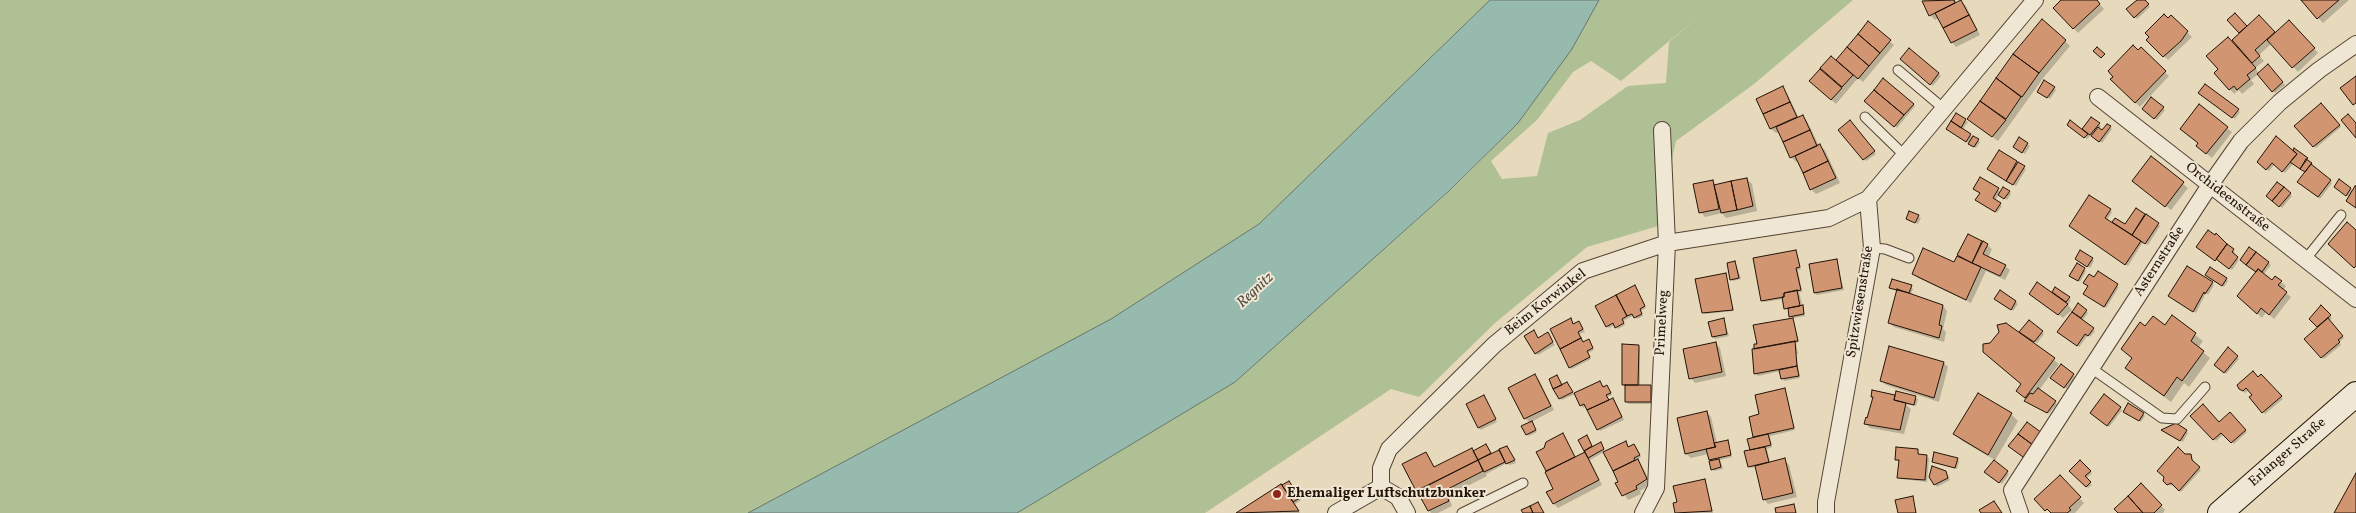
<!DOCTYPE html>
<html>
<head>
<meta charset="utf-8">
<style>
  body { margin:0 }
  canvas { display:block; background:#e7d9bb }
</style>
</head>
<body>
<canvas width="2356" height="513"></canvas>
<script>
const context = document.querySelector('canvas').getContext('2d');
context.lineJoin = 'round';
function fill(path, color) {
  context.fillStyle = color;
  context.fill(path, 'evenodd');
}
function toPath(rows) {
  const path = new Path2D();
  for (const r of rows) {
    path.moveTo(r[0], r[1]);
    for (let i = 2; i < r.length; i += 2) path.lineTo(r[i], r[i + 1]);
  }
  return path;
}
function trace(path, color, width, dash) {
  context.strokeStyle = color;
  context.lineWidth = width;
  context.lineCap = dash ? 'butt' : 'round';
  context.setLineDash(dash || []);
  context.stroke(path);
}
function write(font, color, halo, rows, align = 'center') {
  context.font = font + ' Vollkorn,serif';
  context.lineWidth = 4;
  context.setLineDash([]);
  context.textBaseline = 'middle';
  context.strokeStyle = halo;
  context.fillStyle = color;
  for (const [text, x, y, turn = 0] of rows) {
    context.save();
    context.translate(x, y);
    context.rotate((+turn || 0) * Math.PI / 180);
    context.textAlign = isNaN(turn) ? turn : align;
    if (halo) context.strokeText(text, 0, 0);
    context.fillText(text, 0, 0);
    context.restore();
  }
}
fill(toPath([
  [0,0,1490,0,1259,224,1112,320,748,513,0,513],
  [1599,0,1853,0,1754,84,1676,141,1658,226,1587,247,1495,323,1419,397,1391,389,1205,513,1017,513,1235,381,1451,190,1518,123],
  [1702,14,1669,42,1666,83,1628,86,1580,120,1548,133,1537,176,1502,179,1491,161,1537,120,1573,72,1591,61,1621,81]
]), '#afc095');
const water = toPath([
  [1490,0,1599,0,1572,49,1518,123,1449,191,1235,382,1017,513,748,513,1111,319,1259,224,1490,0]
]);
fill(water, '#97baae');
trace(water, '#69776c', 1);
fill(toPath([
  [1923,0,1955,0,1957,4,1961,1,1966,6,1980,35,1956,47,1952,42,1939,18,1935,20,1930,15],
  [2063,0,2096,0,2104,9,2078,33,2055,8],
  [2138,0,2143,0,2150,7,2137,19,2128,9],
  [2302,0,2349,0,2323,23],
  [2235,15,2247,28,2264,21,2275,34,2294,26,2318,53,2298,72,2272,43,2259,55,2264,61,2255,68,2259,73,2268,66,2285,85,2275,93,2258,74,2251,80,2254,84,2242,94,2239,90,2234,94,2216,73,2220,69,2231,42,2241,33,2229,20],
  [2171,17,2192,37,2168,60,2148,40],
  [1868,23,1894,45,1863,82,1858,78,1836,104,1810,81,1831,57,1836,61],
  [2065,41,2070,46,2044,77,1998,141,1968,119,2014,55],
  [2141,49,2169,76,2140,107,2112,79],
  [1909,50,1941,76,1933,86,1902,59],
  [1884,80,1915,106,1897,128,1866,101],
  [2205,86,2240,112,2235,119,2202,95],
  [1782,88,1787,93,1799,118,1802,116,1807,121,1819,146,1825,150,1840,183,1816,194,1811,189,1798,161,1796,162,1791,157,1780,132,1776,133,1771,129,1758,99],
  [2054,88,2056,90,2050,99,2040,93],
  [2321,105,2341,127,2316,148,2296,126],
  [2163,108,2165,110,2157,120,2146,111],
  [1956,115,1968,122,1962,130,1980,142,1976,148,1947,129],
  [2092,119,2101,126,2099,129,2103,132,2108,125,2112,129,2102,143,2091,135,2087,139,2070,127,2082,131],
  [1851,124,1876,154,1866,161,1840,130],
  [2227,128,2232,132,2212,158,2202,150],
  [2020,139,2030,146,2025,154,2017,149],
  [2295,150,2332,183,2320,199,2301,184,2307,172,2293,164,2285,173,2274,165,2269,171,2259,162],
  [1999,151,2026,169,2016,186,1991,171],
  [2151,158,2188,188,2171,210,2138,185],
  [1981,178,2001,192,2009,192,2011,194,2007,200,1999,194,1995,201,2002,206,1997,213,1979,202],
  [1747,179,1752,184,1757,211,1726,218,1722,213,1705,217,1701,212,1713,182,1717,186],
  [2340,180,2353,191,2356,188,2356,207,2349,197,2337,189],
  [2290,194,2292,196,2282,208,2268,196],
  [2136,209,2160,226,2148,245,2143,242,2128,266,2072,228,2110,210,2112,212,2107,220,2113,224,2116,219,2126,225],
  [1910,212,1921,218,1918,224,1909,220],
  [2216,234,2235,252,2233,254,2239,260,2232,270,2200,248],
  [1968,235,1987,245,1992,249,1988,258,2005,266,2010,270,2005,280,1986,271,1971,303,1918,278,1913,274,1955,263],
  [2250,249,2271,265,2263,275,2272,282,2281,282,2286,286,2283,290,2291,297,2274,319,2266,312,2262,318,2239,296,2257,272],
  [1796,252,1801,269,1798,270,1802,292,1799,292,1805,316,1793,318,1790,310,1785,308,1783,299,1764,302,1762,300],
  [2092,259,2094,261,2090,268,2078,261],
  [1836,260,1844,290,1817,295,1815,293],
  [1735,262,1741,279,1733,281,1731,279],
  [2084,269,2086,271,2080,282,2071,276],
  [1725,274,1734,311,1705,314,1703,312],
  [2209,277,2226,279,2228,281,2224,287],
  [2095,278,2119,287,2106,308,2087,296],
  [2212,283,2214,285,2208,295,2206,293,2196,313,2172,297],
  [1911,287,1913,289,1911,295,1943,306,1947,311,1943,329,1946,332,1944,342,1894,327,1889,322,1897,291,1890,288],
  [1637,289,1646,308,1641,311,1643,316,1637,319,1634,315,1623,321,1625,325,1618,329,1615,325,1609,328,1607,326],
  [2056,289,2071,300,2068,305,2072,310,2063,318,2035,298,2057,297,2053,292],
  [1998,301,2016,302,2018,304,2013,311],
  [2078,305,2088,313,2082,321,2095,331,2090,337,2088,335,2079,347,2059,332],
  [2321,307,2332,318,2329,321,2344,338,2339,342,2341,345,2324,359,2306,339,2319,328,2311,319],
  [2172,317,2203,341,2198,348,2210,358,2189,387,2184,383,2171,402,2126,368,2133,359,2122,349,2165,326],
  [1793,319,1799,342,1796,343,1798,354,1796,354,1800,378,1784,381,1781,371,1758,376,1756,374,1754,350],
  [1571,320,1574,325,1581,324,1585,332,1579,334,1583,341,1584,343,1589,341,1594,350,1588,353,1591,359,1572,369,1570,367],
  [1723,320,1729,336,1715,339,1713,337],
  [2029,322,2044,334,2037,343,2029,338,2028,340,2059,364,2039,390,2057,404,2049,414,2028,403,2026,401,2027,399,2022,395,2020,334],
  [1549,336,1555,345,1538,355,1536,353,1539,339],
  [1716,343,1720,348,1726,376,1695,383,1691,378],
  [1638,346,1640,348,1640,386,1651,386,1653,388,1653,404,1629,404,1626,402,1627,386,1623,384],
  [2229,349,2239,359,2226,374,2216,365],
  [1944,363,1948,367,1939,402,1886,385,1881,380],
  [2061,365,2075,377,2067,389,2054,380],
  [1535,376,1539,380,1554,410,1531,422,1537,432,1529,436,1527,434,1530,423,1525,418],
  [2261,376,2283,399,2265,414,2250,397,2254,395,2249,390,2245,393,2240,389],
  [1599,382,1603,388,1607,387,1609,389,1612,395,1607,397,1609,401,1613,399,1615,401,1624,420,1600,431,1587,406,1583,408,1581,405,1575,394,1562,400,1560,398,1562,386,1567,383,1574,394],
  [1784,389,1795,430,1770,436,1772,447,1767,449,1770,463,1785,460,1789,465,1797,497,1768,504,1764,499,1756,467,1751,468,1749,466,1755,438,1750,418,1760,415],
  [1897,393,1918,399,1916,406,1905,404,1911,409,1904,434,1870,428,1865,423,1868,419,1874,398,1872,396,1896,398],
  [1486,399,1497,422,1481,430,1479,428],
  [2120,408,2122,410,2109,427,2093,415],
  [1707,412,1711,417,1717,443,1727,441,1732,457,1720,460,1723,469,1714,471,1708,454,1691,458,1686,454],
  [2127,413,2143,414,2145,416,2141,422],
  [2011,414,2018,421,1994,462,2009,474,2002,484,1986,472,1995,460,1962,441,1955,434],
  [2230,414,2247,432,2234,444,2224,434,2216,441,2192,416,2219,423],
  [2186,431,2188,433,2183,442,2165,432],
  [1563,435,1576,458,1589,457,1580,440,1588,439,1593,448,1602,446,1606,452,1625,443,1629,448,1636,448,1641,457,1636,460,1642,466,1651,484,1640,491,1641,494,1628,500,1617,483,1619,482,1604,452,1590,460,1602,485,1558,508,1554,504,1555,489,1538,453],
  [1507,447,1516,463,1510,465,1507,463,1486,474,1487,476,1448,496,1452,506,1438,513,1431,513,1429,510,1404,464,1426,453,1435,468,1488,448,1492,455],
  [1918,451,1920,456,1929,458,1927,482,1901,479,1899,477,1900,462,1896,460],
  [2185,455,2191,455,2194,463,2201,470,2181,492,2174,485,2171,486,2167,483,2166,477],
  [1957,459,1959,461,1957,469,1933,462],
  [2080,462,2092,473,2086,479,2092,485,2088,488,2071,471],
  [1946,472,1950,480,1937,487,1935,484],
  [2060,477,2084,503,2075,513,2051,513,2036,499],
  [1705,481,1713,513,1677,513,1675,504],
  [1289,482,1301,500,1295,504,1300,513,1238,513],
  [2141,485,2165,510,2163,513,2120,513]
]), '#0003');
const building = toPath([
  [1954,0,1955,3,1929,16,1922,1,1954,0],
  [1961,0,1969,15,1943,28,1935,13,1961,0],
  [2061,0,2097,0,2100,4,2073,29,2053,8,2061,0],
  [2137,0,2145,0,2149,4,2134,18,2126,9,2137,0],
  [2301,0,2339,0,2317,19,2301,0],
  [2235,13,2247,26,2239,33,2227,20,2235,13],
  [2164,14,2168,18,2171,15,2188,31,2181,41,2163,57,2146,40,2149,37,2145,33,2164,14],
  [1969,15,1977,30,1951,43,1943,28,1969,15],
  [2259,15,2275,32,2255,50,2260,56,2252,63,2232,40,2259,15],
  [2042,19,2066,40,2039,73,2013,54,2042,19],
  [2289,20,2315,48,2292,68,2267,40,2289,20],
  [1868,21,1891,40,1880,53,1858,34,1868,21],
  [1858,34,1880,53,1869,66,1847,47,1858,34],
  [2228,37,2256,68,2247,75,2250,79,2237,90,2234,86,2229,90,2214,73,2218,69,2206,56,2228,37],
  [2133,45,2138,50,2141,47,2166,71,2135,103,2110,79,2113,77,2108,71,2133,45],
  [1847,47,1869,66,1858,79,1836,60,1847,47],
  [2097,47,2105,54,2101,58,2093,51,2097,47],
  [1909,48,1939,73,1930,85,1900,59,1909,48],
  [2013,54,2039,73,2022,97,1996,78,2013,54],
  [1831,56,1853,75,1842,87,1820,68,1831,56],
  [2268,64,2283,82,2272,92,2257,74,2268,64],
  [1820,69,1842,88,1831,100,1809,81,1820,69],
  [2356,76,2356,103,2353,105,2340,88,2356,76],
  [1883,78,1914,104,1904,115,1874,90,1883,78],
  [1996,78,2021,97,2006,119,1980,101,1996,78],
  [2044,80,2055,87,2047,98,2037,92,2044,80],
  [2205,84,2239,109,2232,118,2198,93,2205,84],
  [1783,86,1790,102,1763,114,1756,99,1783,86],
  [1874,90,1904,115,1894,127,1864,101,1874,90],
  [2151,97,2164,107,2154,119,2142,109,2151,97],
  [1980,101,2006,120,1992,137,1967,119,1980,101],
  [1790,102,1797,117,1770,129,1763,114,1790,102],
  [2321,103,2340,125,2313,147,2294,126,2321,103],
  [2199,104,2228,127,2206,154,2196,146,2198,143,2180,129,2199,104],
  [1956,113,1966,119,1961,128,1951,121,1956,113],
  [2348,114,2356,123,2356,138,2341,120,2348,114],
  [1803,115,1810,130,1783,142,1776,127,1803,115],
  [2091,117,2100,123,2090,135,2082,129,2091,117],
  [1850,120,1875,151,1863,160,1838,130,1850,120],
  [2070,120,2088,134,2084,138,2067,125,2070,120],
  [1951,121,1971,134,1966,142,1946,129,1951,121],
  [2107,124,2111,126,2099,142,2091,136,2098,127,2102,130,2107,124],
  [1810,130,1817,146,1790,158,1783,142,1810,130],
  [1973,136,1979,139,1974,147,1968,144,1973,136],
  [2276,136,2297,154,2282,172,2272,163,2266,170,2257,162,2276,136],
  [2019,137,2028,143,2022,153,2013,147,2019,137],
  [1820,144,1828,161,1803,173,1795,156,1820,144],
  [2294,148,2308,158,2300,169,2290,162,2297,154,2293,150,2294,148],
  [1999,150,2017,161,2006,181,1987,169,1999,150],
  [2151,156,2184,182,2165,207,2132,181,2151,156],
  [2306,159,2312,163,2305,172,2300,169,2306,159],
  [1828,161,1836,178,1810,190,1803,173,1828,161],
  [2018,162,2025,166,2013,185,2006,181,2018,162],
  [2311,164,2331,180,2318,197,2297,182,2311,164],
  [1980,177,1999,188,1993,198,2001,203,1995,212,1975,200,1980,193,1973,189,1980,177],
  [1747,178,1753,206,1737,210,1731,181,1747,178],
  [2339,179,2351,188,2346,196,2334,187,2339,179],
  [1713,180,1719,209,1699,213,1693,184,1713,180],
  [1731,181,1737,210,1721,213,1714,185,1731,181],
  [2277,182,2284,187,2272,201,2266,196,2277,182],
  [2355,186,2356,186,2356,208,2346,201,2355,186],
  [2003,187,2010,191,2004,199,1998,195,2003,187],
  [2284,187,2291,193,2279,207,2272,201,2284,187],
  [2089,195,2111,209,2105,218,2141,241,2125,265,2069,226,2089,195],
  [2136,208,2145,214,2132,235,2112,222,2115,218,2125,224,2136,208],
  [1909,211,1919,215,1915,223,1906,219,1909,211],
  [2146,214,2159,223,2145,244,2132,235,2146,214],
  [2347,222,2356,230,2356,266,2354,268,2328,244,2347,222],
  [2208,230,2215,235,2216,233,2227,244,2215,261,2196,247,2208,230],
  [1968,234,1982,241,1972,263,1957,255,1968,234],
  [1983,241,1988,244,1983,254,2006,265,2000,276,1972,263,1983,241],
  [2227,244,2234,249,2232,252,2238,257,2229,269,2216,259,2227,244],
  [2249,247,2256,252,2246,265,2240,260,2249,247],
  [1923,248,1954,262,1957,256,1981,267,1966,300,1912,274,1923,248],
  [1796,250,1800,267,1796,268,1801,290,1784,293,1784,297,1761,301,1753,258,1796,250],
  [2080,250,2093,258,2087,267,2075,259,2080,250],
  [2256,252,2269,262,2262,272,2258,269,2256,272,2246,265,2256,252],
  [1837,259,1842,288,1814,293,1809,264,1837,259],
  [1735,261,1739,278,1730,280,1727,263,1735,261],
  [2077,263,2085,268,2078,281,2069,276,2077,263],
  [2187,266,2213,282,2205,294,2204,292,2193,312,2168,296,2187,266],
  [2210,267,2227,278,2222,286,2205,275,2210,267],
  [2258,269,2272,280,2275,276,2282,281,2278,285,2287,292,2269,315,2261,308,2257,314,2237,296,2258,269],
  [2098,271,2118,284,2104,307,2083,294,2088,286,2083,283,2089,274,2094,277,2098,271],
  [1726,273,1733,310,1702,313,1695,279,1726,273],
  [1892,279,1912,285,1909,293,1889,288,1892,279],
  [2037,282,2068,304,2058,315,2029,294,2037,282],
  [1635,285,1645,306,1640,309,1642,314,1634,318,1632,314,1627,316,1616,295,1635,285],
  [2055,287,2070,297,2066,302,2052,292,2055,287],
  [1897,289,1943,305,1939,325,1942,326,1939,338,1888,323,1897,289],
  [1797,290,1800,306,1784,309,1782,297,1784,297,1784,293,1797,290],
  [2000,290,2016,301,2011,310,1994,299,2000,290],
  [1616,295,1627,316,1622,319,1624,323,1615,328,1613,323,1606,327,1595,306,1616,295],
  [2078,303,2087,310,2081,318,2072,312,2078,303],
  [1803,305,1804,314,1789,317,1788,308,1803,305],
  [2321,305,2331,315,2317,327,2309,319,2321,305],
  [2072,312,2094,328,2088,336,2085,334,2077,346,2057,332,2072,312],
  [2172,315,2196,333,2191,341,2204,351,2182,381,2177,377,2164,396,2125,368,2132,358,2121,349,2140,322,2145,326,2153,316,2165,325,2172,315],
  [1571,318,1573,324,1579,321,1583,329,1578,332,1581,338,1560,349,1550,329,1571,318],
  [1724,318,1727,334,1712,337,1708,322,1724,318],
  [1793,318,1798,341,1754,349,1754,344,1757,344,1753,325,1793,318],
  [2328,318,2343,336,2338,340,2340,342,2321,358,2304,339,2328,318],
  [2029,320,2043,331,2034,342,2019,332,2029,320],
  [2006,323,2055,358,2025,398,2016,391,2021,384,1983,352,1983,344,1990,343,1999,332,1997,325,2006,323],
  [1534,330,1538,338,1548,332,1553,342,1535,354,1524,336,1534,330],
  [1581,338,1583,342,1589,339,1593,348,1587,351,1590,357,1569,368,1560,349,1581,338],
  [1795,341,1797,366,1754,374,1752,349,1795,341],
  [1716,342,1722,372,1689,379,1683,349,1716,342],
  [1622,344,1639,345,1638,385,1622,385,1622,344],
  [1889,346,1944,362,1934,398,1880,381,1889,346],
  [2228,347,2238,356,2224,373,2214,365,2228,347],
  [2061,364,2074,374,2064,388,2050,378,2061,364],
  [1797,366,1799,376,1781,379,1779,370,1797,366],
  [2253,371,2258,377,2261,374,2282,396,2262,413,2249,397,2252,395,2246,388,2243,391,2239,389,2237,385,2253,371],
  [1535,374,1551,406,1524,419,1508,388,1535,374],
  [1557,375,1562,385,1553,389,1549,379,1557,375],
  [1600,381,1603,387,1607,385,1611,393,1606,395,1609,400,1587,410,1584,404,1580,406,1574,393,1600,381],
  [1567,382,1573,392,1559,399,1553,389,1567,382],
  [1625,385,1651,385,1651,402,1625,402,1625,385],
  [1785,388,1794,428,1753,437,1749,417,1759,414,1755,395,1785,388],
  [2038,388,2056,401,2047,413,2024,401,2030,393,2033,394,2038,388],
  [1872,390,1895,395,1894,400,1906,403,1900,430,1864,424,1866,417,1867,418,1873,397,1871,397,1872,390],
  [1896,391,1916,396,1914,405,1894,400,1896,391],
  [1978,393,2012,413,1988,455,1953,434,1978,393],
  [2104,394,2121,407,2107,426,2090,413,2104,394],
  [1484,395,1496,419,1478,428,1466,404,1484,395],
  [1613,398,1622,417,1597,430,1587,410,1613,398],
  [2128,403,2144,413,2139,421,2123,412,2128,403],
  [2203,404,2219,422,2230,412,2246,430,2231,443,2221,433,2213,440,2190,416,2203,404],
  [1707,411,1715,447,1685,454,1677,418,1707,411],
  [1532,421,1536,430,1526,435,1521,426,1532,421],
  [2027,422,2042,433,2033,445,2018,434,2027,422],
  [2176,423,2187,430,2180,441,2161,430,2176,423],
  [1563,433,1575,457,1546,471,1536,452,1544,448,1546,442,1563,433],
  [1768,434,1771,445,1750,450,1747,439,1768,434],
  [2018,434,2033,445,2023,457,2008,446,2018,434],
  [1587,435,1592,446,1584,451,1578,440,1587,435],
  [1728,440,1731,455,1709,460,1706,449,1716,447,1714,443,1728,440],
  [1626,441,1628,447,1634,444,1640,455,1634,458,1635,460,1613,471,1603,452,1626,441],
  [1601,442,1604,449,1588,458,1584,451,1601,442],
  [1486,444,1491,453,1478,460,1473,451,1486,444],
  [1507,446,1515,460,1506,464,1499,449,1507,446],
  [1765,447,1769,462,1748,467,1744,451,1765,447],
  [1896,447,1918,449,1918,454,1927,455,1925,480,1897,478,1899,460,1895,460,1896,447],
  [2178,447,2185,454,2191,454,2192,460,2200,467,2179,491,2171,483,2167,485,2163,481,2164,477,2157,471,2178,447],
  [1472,448,1478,460,1416,491,1402,464,1426,452,1434,467,1472,448],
  [1499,450,1505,462,1484,472,1478,460,1499,450],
  [1585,452,1599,480,1553,504,1546,492,1553,489,1545,472,1585,452],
  [1934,452,1958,458,1955,468,1932,462,1934,452],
  [1785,458,1793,493,1763,500,1755,466,1785,458],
  [1638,459,1647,479,1636,486,1637,489,1622,496,1615,483,1618,482,1613,471,1638,459],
  [1719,459,1721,467,1711,470,1709,461,1719,459],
  [1478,460,1483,471,1444,491,1449,501,1428,511,1417,491,1478,460],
  [1994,460,2008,471,1999,483,1984,472,1994,460],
  [2080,460,2091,471,2085,476,2091,482,2086,487,2069,471,2080,460],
  [1932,466,1946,471,1948,478,1934,485,1929,477,1932,466],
  [2356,473,2356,513,2334,513,2356,473],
  [2060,475,2081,497,2069,508,2071,510,2067,513,2051,513,2047,509,2045,511,2034,499,2060,475],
  [1705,479,1712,511,1675,513,1673,503,1677,502,1673,486,1705,479],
  [1289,481,1300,498,1293,502,1282,485,1289,481],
  [2141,483,2162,505,2154,513,2143,513,2128,496,2141,483],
  [1281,484,1299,511,1236,513,1281,484],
  [1913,496,1916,513,1898,513,1895,500,1913,496],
  [2128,496,2143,513,2118,513,2114,509,2128,496],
  [1994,501,2002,513,1981,513,1979,510,1994,501],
  [1538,502,1544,513,1533,513,1530,506,1538,502],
  [1794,504,1796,513,1776,513,1775,508,1794,504],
  [1530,506,1533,513,1523,513,1521,510,1530,506]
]);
fill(building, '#d19671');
trace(building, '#231308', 1);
const service = toPath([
  [1898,70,1943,108],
  [1865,117,1904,155],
  [1872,248,1885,249,1909,258],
  [2305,260,2341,215],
  [2091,368,2162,418,2177,419,2205,387],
  [1462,513,1523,483]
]);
const minor = toPath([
  [2098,97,2356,299],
  [1381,487,1381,468,1389,449,1494,345,1583,271,1667,243,1829,218,1868,199],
  [1336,513,1381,487,1398,497,1407,513],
  [1643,513,1656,488,1667,243,1662,130],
  [1826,513,1826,502,1872,248,1868,199,2035,0],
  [2020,513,2012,490,2210,185,2241,141,2280,102,2319,70,2356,44]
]);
const secondary = toPath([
  [2220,513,2356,394]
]);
trace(service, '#544435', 11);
trace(minor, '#544435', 18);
trace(secondary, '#231308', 26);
trace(service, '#efe6d3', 9);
trace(minor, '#efe6d3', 16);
trace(secondary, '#efe6d3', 24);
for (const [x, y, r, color] of [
  [1277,494,5,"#8f2418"]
]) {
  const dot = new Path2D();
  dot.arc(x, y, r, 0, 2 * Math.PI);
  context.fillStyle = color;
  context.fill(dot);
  trace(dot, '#efe6d3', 2);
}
write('14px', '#231308', '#efe6d3', [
  ["Orchideenstraße",2227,198,38],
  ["Asternstraße",2160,262,-57],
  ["Spitzwiesenstraße",1861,302,-81],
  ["Beim Korwinkel",1546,303,-38],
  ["Primelweg",1663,323,-87],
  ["Erlanger Straße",2288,453,-41]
]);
write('bold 14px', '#231308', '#efe6d3', [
  ["Ehemaliger Luftschutzbunker",1287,494]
], 'left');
write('italic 15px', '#4c4d42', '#efe6d3', [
  ["Regnitz",1256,291,-43]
]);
</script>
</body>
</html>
